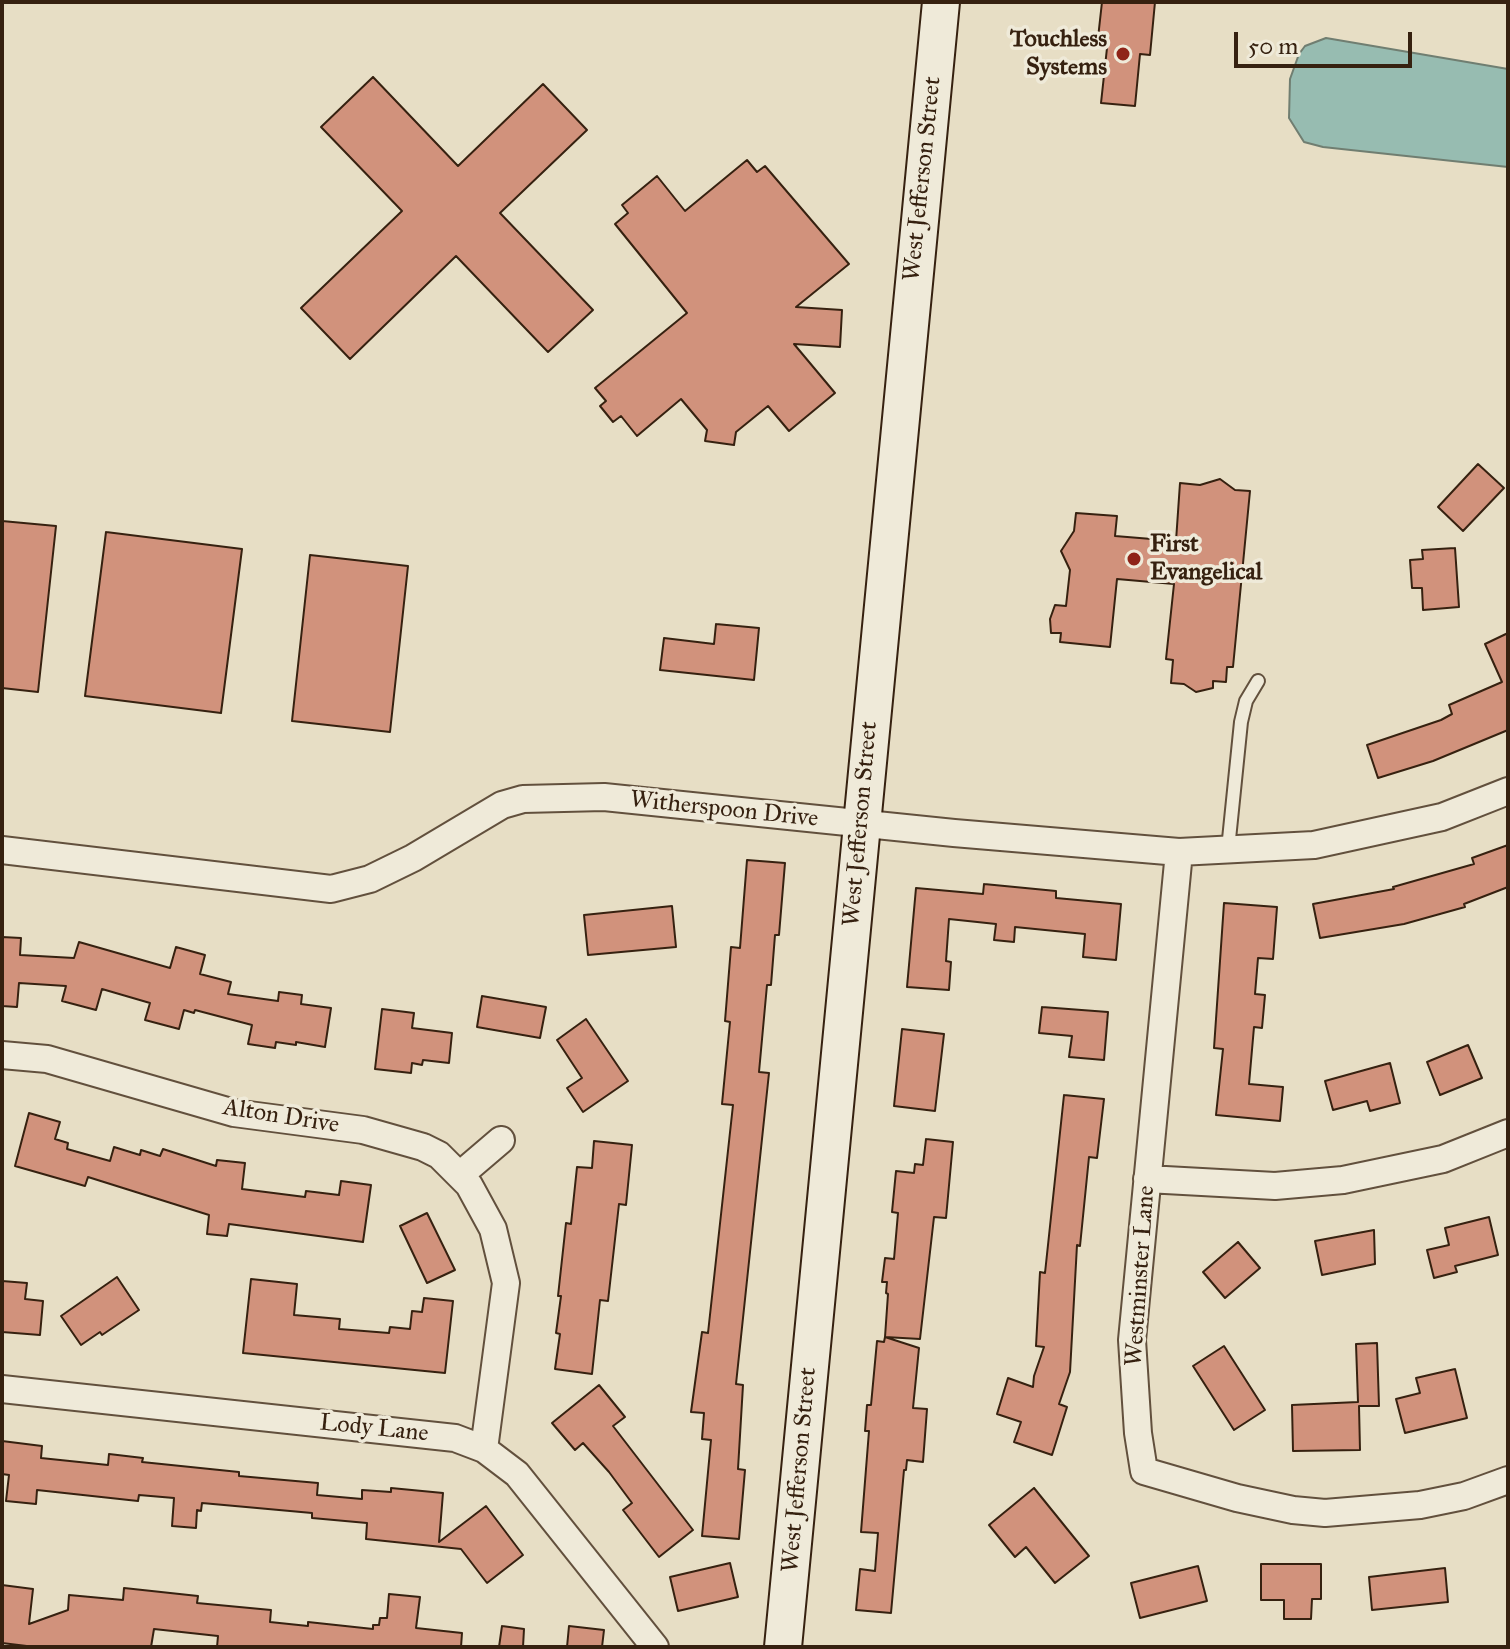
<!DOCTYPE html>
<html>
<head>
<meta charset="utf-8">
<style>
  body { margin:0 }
  #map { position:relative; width:1510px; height:1649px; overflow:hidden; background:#e7dec5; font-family:"IM FELL Great Primer",serif }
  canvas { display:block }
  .frame { position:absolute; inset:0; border:4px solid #362110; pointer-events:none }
  .scale { position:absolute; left:1234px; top:32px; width:178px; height:36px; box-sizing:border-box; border:4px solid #362110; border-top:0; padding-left:10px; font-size:24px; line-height:28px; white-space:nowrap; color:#362110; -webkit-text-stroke:6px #efead9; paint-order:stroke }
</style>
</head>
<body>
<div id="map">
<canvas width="1510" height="1649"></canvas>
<div class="frame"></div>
<div class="scale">50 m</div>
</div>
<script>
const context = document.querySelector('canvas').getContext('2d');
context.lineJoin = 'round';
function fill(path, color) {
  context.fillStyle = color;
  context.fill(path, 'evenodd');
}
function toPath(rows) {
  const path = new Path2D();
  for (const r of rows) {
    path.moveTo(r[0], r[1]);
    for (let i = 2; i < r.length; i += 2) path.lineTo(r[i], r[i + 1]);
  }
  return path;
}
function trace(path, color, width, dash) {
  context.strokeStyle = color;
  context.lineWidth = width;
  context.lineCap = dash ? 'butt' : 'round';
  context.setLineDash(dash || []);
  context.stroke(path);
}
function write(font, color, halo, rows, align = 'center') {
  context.font = font + ' "IM FELL Great Primer",serif';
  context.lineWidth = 7;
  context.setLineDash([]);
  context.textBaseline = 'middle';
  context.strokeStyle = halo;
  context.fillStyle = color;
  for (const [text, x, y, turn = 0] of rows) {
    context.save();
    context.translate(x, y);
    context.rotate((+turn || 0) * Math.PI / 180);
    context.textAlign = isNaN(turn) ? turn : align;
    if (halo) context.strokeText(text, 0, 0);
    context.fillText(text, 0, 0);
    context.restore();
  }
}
const water = toPath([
  [1326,38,1508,69,1508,167,1323,147,1304,142,1289,118,1290,79,1299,54,1305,46,1326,38]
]);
fill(water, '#97bcb1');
trace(water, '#707e71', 2);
const building = toPath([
  [1102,2,1155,2,1150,55,1140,54,1135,106,1101,103,1107,48,1097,47,1102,2],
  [373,77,458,166,543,84,587,130,500,213,593,310,548,352,456,256,350,359,301,308,402,211,321,127,373,77],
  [747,160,757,172,765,166,849,264,796,307,842,310,840,347,794,344,835,393,789,431,768,406,736,432,734,445,705,441,707,430,681,399,637,436,621,416,613,422,600,406,606,401,595,388,687,313,615,224,628,213,622,205,657,176,685,211,747,160],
  [1478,464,1504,488,1463,531,1438,507,1478,464],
  [1220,479,1235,490,1250,491,1233,667,1227,667,1226,682,1213,681,1213,688,1196,692,1184,684,1171,683,1173,660,1166,659,1174,584,1117,579,1110,647,1060,642,1061,633,1051,633,1050,619,1055,605,1066,606,1070,570,1061,551,1074,531,1076,513,1117,516,1115,536,1176,541,1180,483,1200,485,1220,479],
  [2,521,56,526,38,692,2,688,2,521],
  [106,532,242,549,221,713,85,696,106,532],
  [1455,548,1459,607,1423,610,1422,588,1412,588,1410,560,1423,559,1422,550,1455,548],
  [310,555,408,566,390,732,292,721,310,555],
  [716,624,759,628,754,680,660,670,664,638,714,644,716,624],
  [1508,633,1508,730,1433,761,1378,778,1367,745,1441,720,1452,714,1449,705,1502,682,1485,644,1508,633],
  [1508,845,1508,887,1464,904,1465,907,1404,924,1320,938,1313,904,1394,889,1393,887,1474,864,1472,858,1508,845],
  [747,860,785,863,779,935,775,935,771,985,767,985,759,1072,769,1073,736,1384,743,1385,738,1469,745,1470,739,1539,702,1536,711,1440,702,1439,704,1413,691,1412,702,1332,708,1333,733,1105,722,1104,730,1022,725,1021,731,947,740,948,747,860],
  [984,884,1056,891,1056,898,1121,904,1116,960,1083,957,1085,934,1015,927,1014,942,994,940,996,924,949,919,946,961,951,962,949,990,907,987,916,888,983,894,984,884],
  [1224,903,1277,907,1273,959,1258,958,1255,994,1265,995,1262,1028,1254,1027,1249,1084,1283,1087,1280,1121,1216,1115,1223,1049,1214,1048,1224,903],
  [672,906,676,947,588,955,584,915,672,906],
  [2,937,21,938,20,955,74,958,79,942,170,968,176,947,205,955,200,974,231,982,228,994,278,1001,279,992,302,995,301,1004,331,1008,325,1047,296,1042,296,1045,276,1042,275,1048,248,1044,252,1025,195,1010,194,1013,184,1010,179,1029,145,1020,150,1003,102,989,96,1010,62,1001,66,986,19,983,17,1007,2,1006,2,937],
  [482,996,546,1007,540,1038,477,1027,482,996],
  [1042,1007,1108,1012,1104,1060,1069,1057,1072,1036,1039,1033,1042,1007],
  [382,1009,414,1013,412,1028,452,1033,449,1063,423,1060,422,1065,412,1063,411,1073,375,1069,382,1009],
  [586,1019,628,1081,583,1112,567,1088,582,1078,557,1040,586,1019],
  [902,1029,944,1034,935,1111,894,1106,902,1029],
  [1468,1045,1482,1078,1440,1095,1427,1062,1468,1045],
  [1390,1063,1400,1103,1370,1111,1367,1101,1333,1110,1325,1081,1390,1063],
  [1064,1095,1104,1099,1097,1158,1089,1157,1080,1246,1077,1245,1070,1372,1059,1404,1067,1407,1052,1455,1014,1442,1021,1422,997,1414,1008,1378,1033,1387,1034,1376,1044,1347,1036,1346,1040,1272,1045,1273,1064,1095],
  [29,1113,60,1122,55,1139,68,1143,67,1149,110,1161,114,1147,140,1155,141,1150,160,1156,163,1149,216,1166,217,1160,245,1163,242,1189,305,1197,306,1191,339,1195,341,1181,371,1185,363,1242,229,1224,227,1236,207,1234,209,1215,88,1177,85,1186,15,1166,29,1113],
  [926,1139,953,1142,946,1218,934,1217,920,1339,885,1337,888,1294,886,1293,887,1282,882,1282,885,1258,894,1259,898,1213,892,1212,896,1171,914,1173,915,1164,923,1165,926,1139],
  [594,1141,632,1145,626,1205,619,1204,608,1301,600,1300,592,1374,555,1369,560,1334,556,1333,561,1296,558,1296,566,1223,571,1224,577,1167,592,1168,594,1141],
  [427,1213,455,1270,427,1283,400,1226,427,1213],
  [1489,1217,1498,1255,1455,1266,1457,1272,1434,1278,1427,1250,1449,1245,1445,1228,1489,1217],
  [1374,1230,1375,1264,1322,1275,1315,1241,1374,1230],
  [1238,1242,1260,1268,1225,1298,1203,1272,1238,1242],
  [117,1277,139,1310,102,1335,100,1332,81,1345,61,1316,117,1277],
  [251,1279,297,1284,294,1315,340,1319,339,1329,389,1333,390,1327,410,1329,412,1311,422,1312,424,1298,453,1301,445,1373,243,1353,251,1279],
  [2,1281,27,1283,25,1299,43,1301,40,1335,2,1332,2,1281],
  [885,1337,919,1348,913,1408,927,1409,923,1462,907,1460,906,1470,904,1470,891,1613,856,1610,860,1569,875,1571,878,1533,861,1532,869,1431,865,1431,867,1405,871,1405,877,1341,884,1342,885,1337],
  [1377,1343,1379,1406,1359,1406,1360,1450,1293,1451,1292,1405,1358,1402,1356,1344,1377,1343],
  [1224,1346,1265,1410,1234,1430,1193,1366,1224,1346],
  [1455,1369,1467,1418,1405,1433,1396,1399,1420,1393,1416,1378,1455,1369],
  [599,1385,625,1417,613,1426,693,1530,659,1557,623,1510,632,1503,609,1472,583,1443,575,1450,552,1423,599,1385],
  [2,1441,42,1446,41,1458,108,1465,109,1454,143,1458,142,1462,239,1472,239,1476,318,1483,317,1495,362,1499,362,1490,391,1492,391,1488,443,1493,439,1542,486,1506,523,1555,487,1583,461,1549,366,1539,367,1523,312,1518,312,1513,202,1503,201,1511,197,1510,196,1528,172,1526,174,1498,139,1495,138,1501,37,1490,36,1504,6,1501,9,1475,2,1474,2,1441],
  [1034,1488,1089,1556,1055,1583,1026,1547,1015,1557,989,1525,1034,1488],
  [730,1563,738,1597,678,1611,670,1577,730,1563],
  [1261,1564,1321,1564,1321,1599,1312,1599,1311,1619,1284,1619,1284,1600,1261,1600,1261,1564],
  [1198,1566,1207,1601,1140,1618,1131,1583,1198,1566],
  [1445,1568,1448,1602,1372,1610,1369,1577,1445,1568],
  [2,1585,33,1589,29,1624,68,1610,69,1595,123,1600,124,1588,198,1596,197,1603,271,1610,270,1622,308,1626,308,1622,373,1629,373,1625,379,1625,380,1618,387,1618,389,1594,420,1597,416,1628,462,1633,461,1647,217,1647,218,1636,154,1629,151,1647,35,1647,2,1643,2,1585],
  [502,1626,524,1629,523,1647,499,1647,502,1626],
  [569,1626,604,1630,602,1647,567,1647,569,1626]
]);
fill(building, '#d1927c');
trace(building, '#362110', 2);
const lane = toPath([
  [1228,849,1241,722,1246,701,1258,681]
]);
const street = toPath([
  [2,850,331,889,370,879,413,858,502,805,523,799,604,797,954,833,1179,852,1314,845,1442,817,1508,791],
  [1179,852,1132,1340,1138,1433,1144,1471,1237,1498,1293,1510,1325,1513,1420,1505,1464,1496,1508,1480],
  [2,1055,47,1059,234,1113,363,1130,423,1147,439,1155,469,1185,493,1229,506,1283,484,1449],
  [460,1175,501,1140],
  [1147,1179,1275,1186,1343,1180,1443,1159,1508,1133],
  [2,1389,455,1438,484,1449,517,1474,655,1647]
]);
const secondary = toPath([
  [783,1647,941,2]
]);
trace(lane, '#62503d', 16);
trace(street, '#62503d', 30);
trace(secondary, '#362110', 40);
trace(lane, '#efead9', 12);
trace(street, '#efead9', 26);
trace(secondary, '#efead9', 36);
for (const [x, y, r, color] of [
  [1123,54,8,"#8f2418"],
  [1134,559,8,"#8f2418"]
]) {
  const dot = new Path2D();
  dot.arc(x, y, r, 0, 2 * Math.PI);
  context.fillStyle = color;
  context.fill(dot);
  trace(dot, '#efead9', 3);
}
write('bold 24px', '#362110', '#efead9', [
  ["Touchless",1107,40],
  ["Systems",1107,68],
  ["First",1150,545,"left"],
  ["Evangelical",1150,573,"left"]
], 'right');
write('24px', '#362110', '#efead9', [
  ["West Jefferson Street",923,179,-84],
  ["Witherspoon Drive",724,810,6],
  ["West Jefferson Street",861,824,-85],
  ["Alton Drive",281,1117,9],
  ["Westminster Lane",1141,1276,-86],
  ["Lody Lane",374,1429,6],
  ["West Jefferson Street",800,1470,-85]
]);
</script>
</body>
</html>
